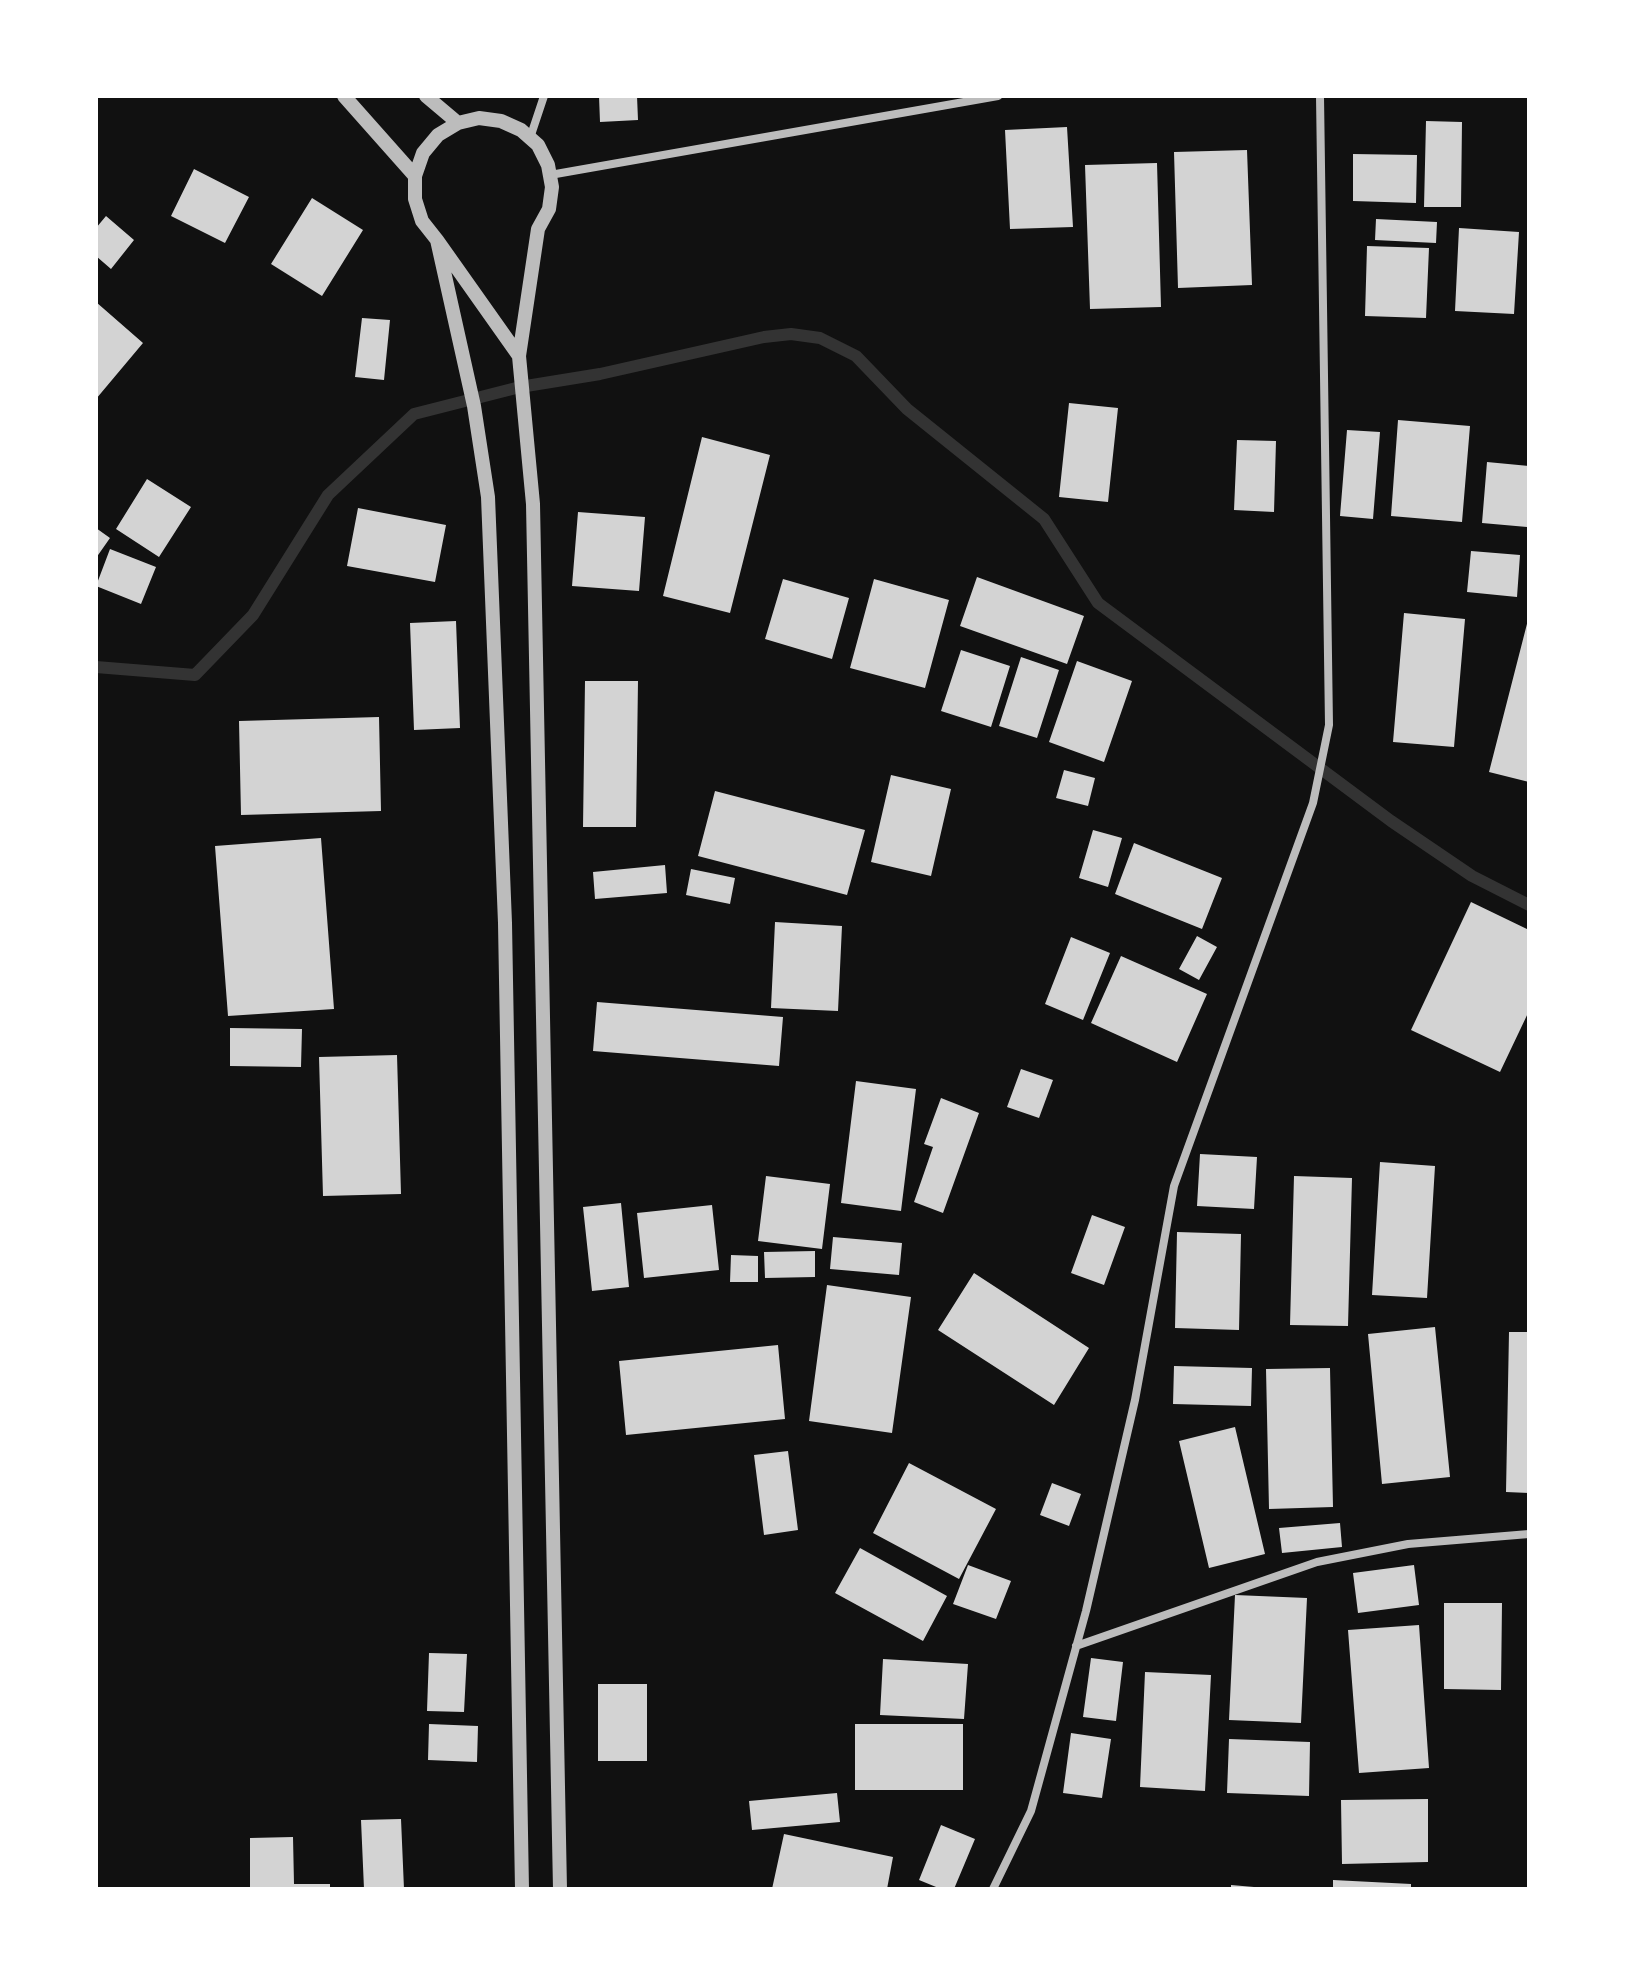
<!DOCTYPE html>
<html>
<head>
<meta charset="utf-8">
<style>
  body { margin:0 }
  #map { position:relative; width:1625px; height:1985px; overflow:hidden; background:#111; font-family:Barlow,sans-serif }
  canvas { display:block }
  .frame { position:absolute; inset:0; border:98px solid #fff; pointer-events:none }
</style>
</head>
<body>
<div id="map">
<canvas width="1625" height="1985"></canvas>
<div class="frame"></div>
</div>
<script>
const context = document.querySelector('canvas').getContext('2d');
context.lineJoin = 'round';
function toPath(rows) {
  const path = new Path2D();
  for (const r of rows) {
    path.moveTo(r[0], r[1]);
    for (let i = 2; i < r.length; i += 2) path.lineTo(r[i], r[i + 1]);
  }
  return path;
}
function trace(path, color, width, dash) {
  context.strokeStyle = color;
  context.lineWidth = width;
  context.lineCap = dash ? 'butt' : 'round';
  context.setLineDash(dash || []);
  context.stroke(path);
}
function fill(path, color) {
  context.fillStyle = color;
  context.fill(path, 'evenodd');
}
trace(toPath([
  [96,667,195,675,253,615,328,495,414,414,520,387,600,374,764,337,791,334,820,338,856,356,907,409,1044,519,1098,603,1391,821,1472,876,1529,905]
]), '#333', 12);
fill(toPath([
  [599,96,637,96,638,120,600,122],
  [1426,121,1462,122,1461,207,1424,207],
  [1067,127,1073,227,1010,229,1005,130],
  [1247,150,1252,285,1178,288,1174,152],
  [1353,154,1417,155,1416,203,1353,201],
  [1157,163,1161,307,1090,309,1085,165],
  [194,169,249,197,225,243,171,216],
  [312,198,363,230,322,296,271,264],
  [106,216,134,240,111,269,96,256,96,228],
  [1376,219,1437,222,1436,243,1375,240],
  [1459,228,1519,232,1514,314,1455,311],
  [1367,246,1429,248,1426,318,1365,316],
  [96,302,143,343,96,399],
  [362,318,390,320,384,380,355,377],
  [1069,403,1118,408,1108,502,1059,497],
  [1398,420,1470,426,1462,522,1391,516],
  [1347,430,1380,432,1373,519,1340,516],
  [702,437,770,455,730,613,663,596],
  [1237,440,1276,441,1274,512,1234,510],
  [1487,462,1529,466,1527,527,1482,523],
  [147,479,191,507,159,557,116,529],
  [358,508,446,525,435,582,347,566],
  [578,512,645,517,639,591,572,586],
  [96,528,110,538,96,558],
  [110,549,156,567,141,604,96,586],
  [1471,551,1520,555,1517,597,1467,592],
  [977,577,1084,616,1067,664,960,626],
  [783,579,849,598,832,659,765,639],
  [874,579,949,600,925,688,850,668],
  [1404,613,1465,619,1454,747,1393,742],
  [1529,616,1529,782,1489,772],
  [456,621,460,728,414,730,410,623],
  [961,650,1010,666,991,727,941,711],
  [1021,657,1059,670,1037,738,999,726],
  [1077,661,1132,681,1104,762,1049,742],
  [585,681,638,681,636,827,583,827],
  [379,717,381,811,241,815,239,721],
  [1064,770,1095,778,1088,806,1056,798],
  [891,775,951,789,931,876,871,862],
  [715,791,865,830,847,895,698,856],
  [1093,830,1122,838,1108,887,1079,878],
  [321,838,334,1009,228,1016,215,846],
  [1134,843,1222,878,1202,929,1115,894],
  [665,865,667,893,595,899,593,872],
  [691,869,735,878,730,904,686,895],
  [1471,902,1529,930,1529,1011,1500,1072,1411,1030],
  [775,922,842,926,838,1011,771,1008],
  [1197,936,1217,947,1199,980,1179,969],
  [1071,937,1110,953,1083,1020,1045,1004],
  [1121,956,1207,994,1177,1062,1091,1023],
  [597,1002,783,1017,779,1066,593,1051],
  [230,1028,302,1029,301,1067,230,1066],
  [397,1055,401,1194,323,1196,319,1057],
  [1021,1069,1053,1080,1039,1118,1007,1107],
  [856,1081,916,1089,901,1211,841,1203],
  [941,1098,979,1113,943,1213,914,1202,933,1147,924,1144],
  [1200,1154,1257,1157,1254,1209,1197,1206],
  [1380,1162,1435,1166,1427,1298,1372,1295],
  [766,1176,830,1184,822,1249,758,1241],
  [1294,1176,1352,1178,1348,1326,1290,1325],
  [621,1203,629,1287,592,1291,583,1207],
  [712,1205,719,1270,644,1278,637,1213],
  [1092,1215,1125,1227,1104,1285,1071,1273],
  [1177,1232,1241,1234,1239,1330,1175,1328],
  [833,1237,902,1243,899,1275,830,1269],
  [815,1251,815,1277,765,1278,764,1252],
  [731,1255,758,1256,758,1282,730,1282],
  [974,1273,1089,1348,1054,1405,938,1330],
  [827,1285,911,1297,892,1433,809,1421],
  [1435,1327,1450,1477,1382,1484,1368,1334],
  [1509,1332,1529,1332,1529,1493,1506,1492],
  [778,1345,785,1419,626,1435,619,1361],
  [1174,1366,1252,1368,1251,1406,1173,1404],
  [1330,1368,1333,1507,1269,1509,1266,1369],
  [1235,1427,1265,1554,1209,1568,1179,1441],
  [788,1451,798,1530,764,1535,754,1455],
  [909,1463,996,1509,959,1579,873,1533],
  [1052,1483,1081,1494,1069,1526,1040,1515],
  [1340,1523,1342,1547,1282,1553,1279,1528],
  [860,1548,947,1596,923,1641,835,1593],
  [968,1565,1011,1581,996,1619,953,1604],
  [1414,1565,1419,1605,1358,1613,1353,1573],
  [1235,1595,1307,1598,1301,1723,1229,1720],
  [1444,1603,1502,1603,1501,1690,1444,1689],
  [1419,1625,1429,1768,1359,1773,1348,1630],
  [429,1653,467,1654,464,1712,427,1711],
  [1091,1658,1123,1662,1116,1721,1083,1717],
  [883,1659,968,1664,964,1719,880,1715],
  [1145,1672,1211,1675,1205,1791,1140,1787],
  [598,1684,647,1684,647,1761,598,1761],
  [429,1724,478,1726,477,1762,428,1760],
  [855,1724,963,1724,963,1790,855,1790],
  [1071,1733,1111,1739,1102,1798,1063,1793],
  [1229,1739,1310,1742,1309,1796,1227,1793],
  [837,1793,840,1822,752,1830,749,1801],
  [1428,1799,1428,1862,1342,1864,1341,1800],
  [401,1819,404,1889,364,1889,361,1820],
  [941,1825,975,1839,954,1889,941,1889,919,1880],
  [784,1834,893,1857,887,1889,772,1889],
  [293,1837,294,1884,330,1884,330,1889,250,1889,250,1838],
  [1333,1880,1411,1884,1411,1889,1333,1889],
  [1231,1885,1254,1887,1254,1889,1231,1889]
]), '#d3d3d3');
trace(toPath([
  [530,138,544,96],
  [550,175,998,96],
  [1076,1646,1317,1562,1408,1544,1529,1534],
  [993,1889,1031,1811,1086,1611,1135,1400,1174,1186,1313,803,1329,725,1320,96]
]), '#bcbcbc', 8);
trace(toPath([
  [344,96,415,176],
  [426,96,458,123],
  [437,240,519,356,538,229,549,209,552,187,548,165,538,145,521,130,501,121,479,118,458,123,438,135,423,153,415,176,415,199,422,221,437,240,474,406,488,497,505,923,522,1889],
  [519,356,533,504,560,1889]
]), '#bcbcbc', 14);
</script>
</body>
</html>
